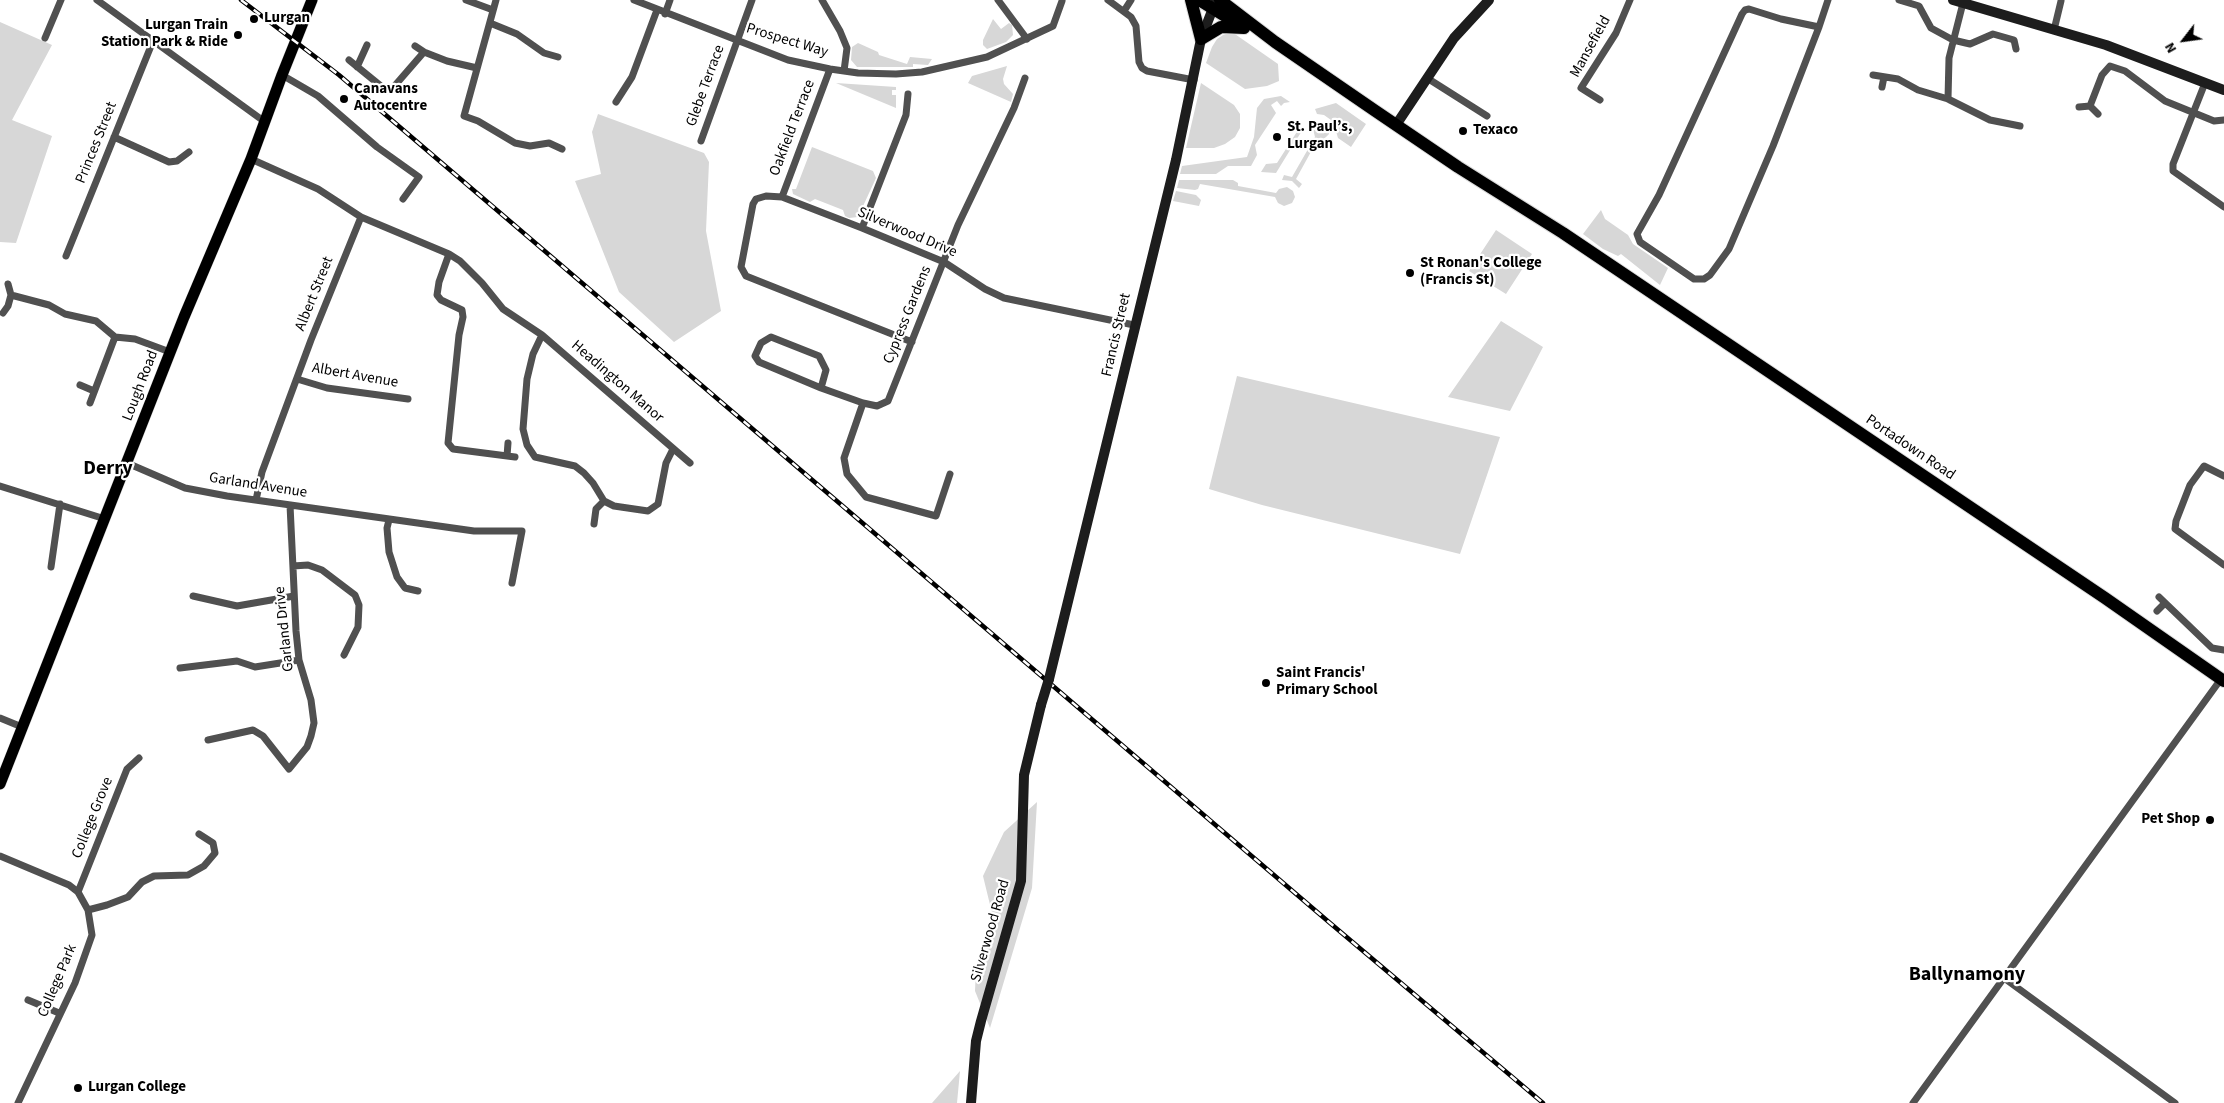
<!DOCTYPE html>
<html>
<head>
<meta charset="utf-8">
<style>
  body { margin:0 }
  #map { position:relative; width:2224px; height:1103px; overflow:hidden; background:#fff; font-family:"Source Sans 3",sans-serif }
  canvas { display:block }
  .north { position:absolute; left:2159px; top:15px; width:50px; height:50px; -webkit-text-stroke:4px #fff; paint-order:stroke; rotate:240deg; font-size:14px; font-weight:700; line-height:20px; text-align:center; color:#000 }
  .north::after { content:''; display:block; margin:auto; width:18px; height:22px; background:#000; clip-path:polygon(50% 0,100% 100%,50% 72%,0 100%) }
</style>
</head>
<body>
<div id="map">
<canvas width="2224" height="1103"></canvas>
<div class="north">N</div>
</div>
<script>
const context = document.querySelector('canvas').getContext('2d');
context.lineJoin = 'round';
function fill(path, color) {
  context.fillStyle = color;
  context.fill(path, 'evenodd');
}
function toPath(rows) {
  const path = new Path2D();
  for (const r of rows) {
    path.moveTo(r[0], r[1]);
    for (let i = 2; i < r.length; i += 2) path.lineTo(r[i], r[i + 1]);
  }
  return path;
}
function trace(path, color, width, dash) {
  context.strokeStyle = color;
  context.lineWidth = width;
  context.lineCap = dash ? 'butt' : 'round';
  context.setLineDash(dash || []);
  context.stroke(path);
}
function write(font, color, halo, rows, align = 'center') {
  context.font = font + ' "Source Sans 3",sans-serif';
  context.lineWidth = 4.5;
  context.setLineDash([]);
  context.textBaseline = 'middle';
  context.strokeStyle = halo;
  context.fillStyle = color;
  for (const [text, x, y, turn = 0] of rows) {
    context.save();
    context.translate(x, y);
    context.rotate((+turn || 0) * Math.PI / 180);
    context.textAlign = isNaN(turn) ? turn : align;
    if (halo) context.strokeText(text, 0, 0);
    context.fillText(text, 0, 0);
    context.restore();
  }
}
fill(toPath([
  [993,19,1001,29,1009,23,1012,25,1013,35,1006,42,987,49,983,45,983,40],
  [0,22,52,45,12,120,52,136,16,243,0,242],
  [1232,32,1278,64,1279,81,1267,86,1245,89,1206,63,1212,47,1217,39,1223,35],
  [858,43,878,52,879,55,907,64,910,57,932,59,928,65,913,64,913,67,857,67,851,60,852,47],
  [1007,66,1003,79,1004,84,1013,94,1011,102,968,83,972,76],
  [836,83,896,87,896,90,892,90,892,95,896,95,896,108],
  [1201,83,1234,105,1240,114,1240,128,1235,137,1225,144,1214,148,1186,148],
  [1281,96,1290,102,1284,103,1281,106,1277,101,1271,105,1276,113,1255,145,1257,155,1251,166,1228,166,1216,174,1180,174,1182,166,1247,157,1254,137,1257,108,1264,99],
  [1336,103,1366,124,1351,147,1338,138,1335,128,1331,120,1324,115,1317,114,1315,109],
  [598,114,704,153,709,162,706,231,721,311,674,342,619,292,575,181,601,174,592,132],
  [1320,124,1327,126,1329,134,1324,139,1318,139,1296,179,1302,184,1299,188,1292,181,1282,180,1284,175,1292,177,1315,137,1313,129],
  [1300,127,1303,129,1276,173,1261,172,1266,164,1277,163],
  [812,147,873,171,876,178,858,217,849,218,845,216,843,210,815,199,810,202,793,194,792,189,796,189],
  [1179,180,1233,180,1238,183,1238,186,1276,193,1279,189,1287,187,1293,191,1295,197,1292,203,1284,206,1278,203,1275,197,1200,184,1198,189,1195,190,1177,188],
  [1176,191,1196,195,1201,200,1199,206,1173,201],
  [1601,210,1605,219,1628,235,1633,244,1668,268,1660,285,1621,254,1618,256,1603,249,1583,234],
  [1496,230,1532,254,1506,294,1469,271],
  [1501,321,1543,347,1510,411,1448,397],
  [1237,376,1500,437,1460,554,1262,505,1209,489],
  [1037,802,1032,888,990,1028,975,991,976,968,993,917,983,876,1004,832],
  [960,1071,957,1103,932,1103]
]), '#d7d7d7');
const primary = toPath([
  [0,784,184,317,251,159,282,75,312,0]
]);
const highway = toPath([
  [1191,0,1201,39,1221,27,1244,28],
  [1199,0,1241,26],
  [1220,0,1275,42,1374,110,1458,167,1563,233,2105,598,2224,681]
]);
trace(primary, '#dbdbdb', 12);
trace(highway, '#dbdbdb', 14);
trace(toPath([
  [97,0,265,122],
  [466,0,493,10],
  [496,0,464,116,478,121,515,143,530,146,549,143,562,149],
  [634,0,788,60,830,69,858,73,896,74,922,72,987,57,1053,26,1062,1],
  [822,0,840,31,847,48,844,71],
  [998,0,1027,39],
  [1108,0,1131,17,1136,26,1139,62,1142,68,1147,71,1194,80],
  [1899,0,1919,6,1931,28,1953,40,1970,44,1993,34,2014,40,2016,49],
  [1124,11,1131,0],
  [665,14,670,0],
  [490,23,517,34,544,53,558,57],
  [1819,27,1781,19,1749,9,1745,10,1742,14,1659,195,1637,234,1640,242,1694,279,1704,279,1710,275,1729,249,1773,146,1819,27,1828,0],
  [2054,30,2061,1],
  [45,38,61,0],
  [415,46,424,52,447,61,477,68],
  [349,60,387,91,391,90,424,52],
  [357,67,367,45],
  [282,75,318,96,377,147,419,177,403,199],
  [1873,75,1898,79,1918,90,1948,99,1990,120,2020,126],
  [1427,78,1487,116],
  [2205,83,2173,164,2173,171,2224,207],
  [1882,87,1884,77],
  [1948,99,1949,58,1963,3],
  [1600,100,1581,88,1616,33,1630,0],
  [616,102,632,77,657,10],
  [2090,106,2102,75,2110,66,2125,71,2165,101,2214,121,2224,120],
  [2079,107,2090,106,2098,114],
  [114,137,169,162,177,161,189,152],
  [701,141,752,0],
  [251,159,318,189,361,217,449,254,460,261,482,283,503,309,542,335,690,463],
  [782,197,830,69],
  [862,228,906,115,908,94],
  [449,254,439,282,437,295,441,300,462,310,463,317,459,335,448,443,453,449,515,457],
  [66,256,153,41],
  [11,295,49,305,65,314,96,321,115,337,135,339,170,352],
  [3,313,8,306,11,295,8,284],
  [542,335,533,354,527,379,523,429,527,445,535,457,575,466,584,473,593,483,604,501,614,506,648,511,658,504,666,463,673,449],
  [912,342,746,276,741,267,753,204,756,199,766,196,782,197,862,228,944,262,985,289,1004,298,1134,325],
  [297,379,327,388,408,399],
  [80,385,94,391],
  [821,388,826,370,819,356,771,337,761,343,755,356,759,362,821,388,863,403,877,406,888,401,958,225,1014,108,1025,78],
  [90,403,115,337],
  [863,403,844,458,847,474,866,497,936,516,950,474],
  [507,456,508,443],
  [127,463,185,488,227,496,474,531,522,531,512,583],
  [2224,476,2204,466,2190,485,2176,521,2175,529,2224,565],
  [0,486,105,519],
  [256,500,262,472,311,340,361,217],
  [389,520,387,528,389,552,397,577,405,588,418,591],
  [594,524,596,509,604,501],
  [293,566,308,565,322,570,355,595,359,605,358,627,344,655],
  [51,567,60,504],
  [193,596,237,606,294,596],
  [2159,597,2212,648,2224,650],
  [2157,611,2165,603],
  [180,668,237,661,255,667,299,660],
  [0,718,22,727],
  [208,740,253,730,263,736,289,769,307,747,311,736,314,723,311,700,299,660,296,631,290,505],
  [0,856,69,885,78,892,88,910,92,935,75,983,18,1103],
  [78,892,127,769,139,758],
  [88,910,107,905,128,897,142,882,154,876,188,875,204,866,215,853,213,843,199,834],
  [2004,978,2175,1103],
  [28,1000,59,1013],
  [1913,1103,2221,679]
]), '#505050', 7);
trace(toPath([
  [1953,0,2106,45,2224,90],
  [1396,125,1454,38,1489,0],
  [1049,679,1176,160,1201,39,1215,3],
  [971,1103,976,1041,981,1021,1021,881,1024,775,1041,705]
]), '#1d1d1d', 10);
trace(primary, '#000', 11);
trace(highway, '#000', 12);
const rail = toPath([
  [241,0,339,75,1330,923,1543,1103]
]);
trace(rail, '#000', 4.5);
trace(rail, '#fff', 2.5, [8]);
trace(toPath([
  [1041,705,1049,679]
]), '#1d1d1d', 10);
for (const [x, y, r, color] of [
  [254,19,5,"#000"],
  [238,35,5,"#000"],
  [344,99,5,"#000"],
  [1463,131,5,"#000"],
  [1277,137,5,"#000"],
  [1410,273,5,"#000"],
  [1266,683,5,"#000"],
  [2210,820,5,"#000"],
  [78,1088,5,"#000"]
]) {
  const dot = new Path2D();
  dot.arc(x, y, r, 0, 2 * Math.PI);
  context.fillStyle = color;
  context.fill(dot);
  trace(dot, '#fff', 2);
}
write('bold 15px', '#000', '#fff', [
  ["Lurgan",264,19],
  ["Lurgan Train",228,26,"right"],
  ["Station Park & Ride",228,43,"right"],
  ["Canavans",354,90],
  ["Autocentre",354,107],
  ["St. Paul’s,",1287,128],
  ["Lurgan",1287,145],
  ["Texaco",1473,131],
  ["St Ronan's College",1420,264],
  ["(Francis St)",1420,281],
  ["Saint Francis'",1276,674],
  ["Primary School",1276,691],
  ["Pet Shop",2200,820,"right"],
  ["Lurgan College",88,1088]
], 'left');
write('15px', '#000', '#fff', [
  ["Prospect Way",787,41,17],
  ["Mansefield",1591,47,-61],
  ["Glebe Terrace",706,86,-70],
  ["Oakfield Terrace",793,128,-69],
  ["Princes Street",97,143,-68],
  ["Silverwood Drive",907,233,23],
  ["Albert Street",315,294,-68],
  ["Cypress Gardens",908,315,-68],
  ["Francis Street",1117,335,-77],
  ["Albert Avenue",355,376,10],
  ["Headington Manor",617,382,41],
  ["Lough Road",141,386,-69],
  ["Portadown Road",1910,448,34],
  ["Garland Avenue",258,486,9],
  ["Garland Drive",285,629,-96],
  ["College Grove",93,818,-68],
  ["Silverwood Road",991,931,-74],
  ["College Park",58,981,-67]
]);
write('bold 20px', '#000', '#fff', [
  ["Derry",108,470],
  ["Ballynamony",1967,976]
]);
</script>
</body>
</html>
